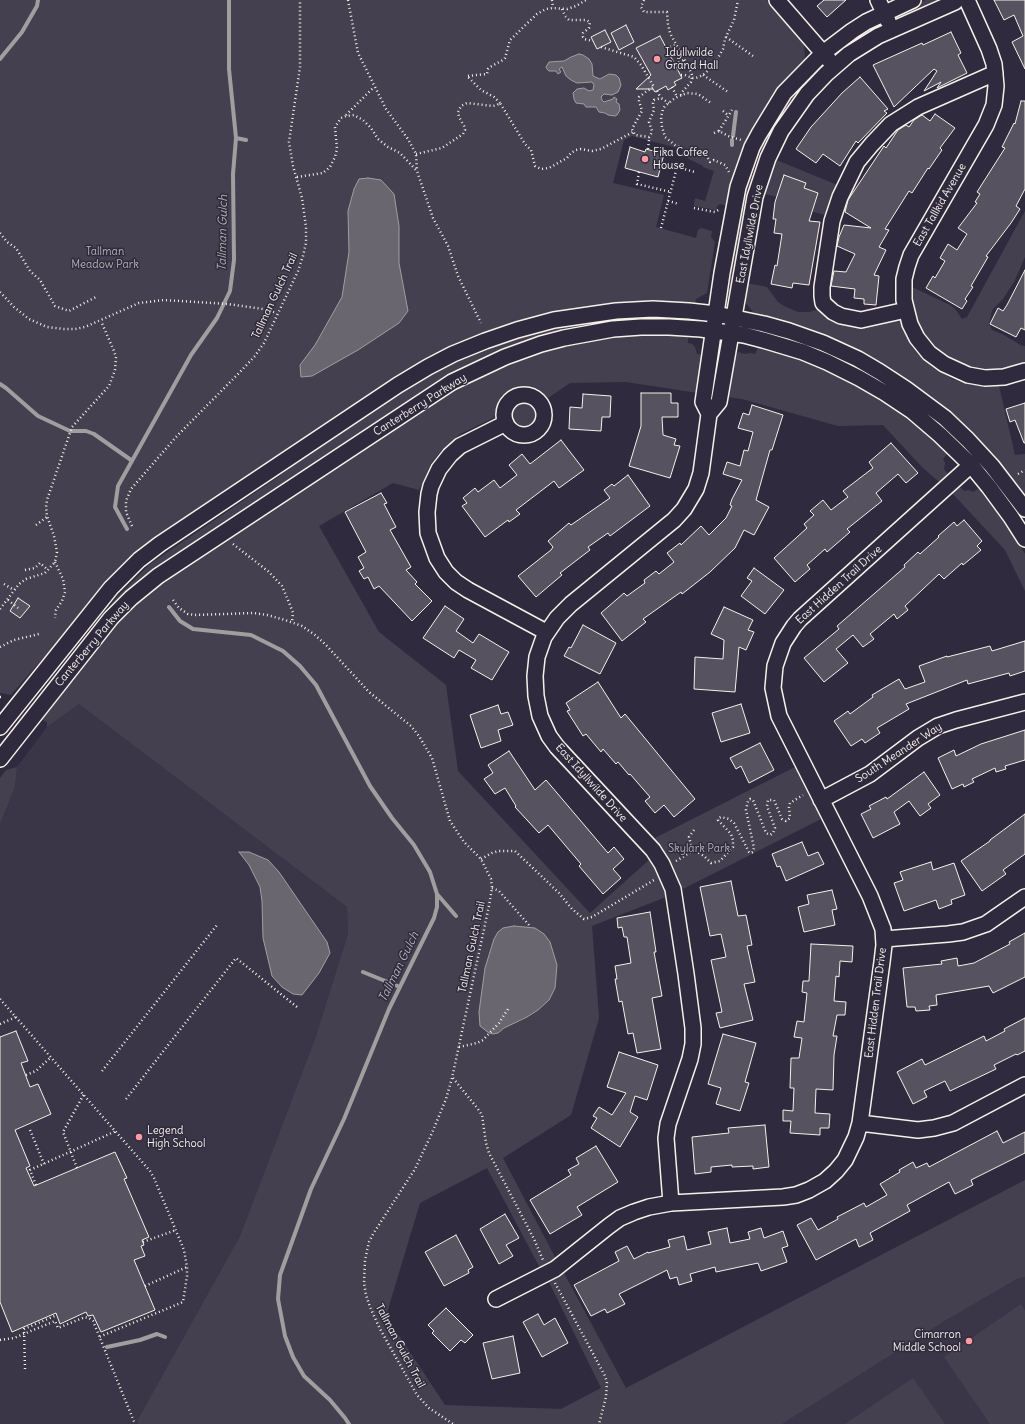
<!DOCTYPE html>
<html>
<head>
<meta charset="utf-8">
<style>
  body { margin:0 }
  canvas { display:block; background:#2f2a3d }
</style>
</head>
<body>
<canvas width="1025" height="1424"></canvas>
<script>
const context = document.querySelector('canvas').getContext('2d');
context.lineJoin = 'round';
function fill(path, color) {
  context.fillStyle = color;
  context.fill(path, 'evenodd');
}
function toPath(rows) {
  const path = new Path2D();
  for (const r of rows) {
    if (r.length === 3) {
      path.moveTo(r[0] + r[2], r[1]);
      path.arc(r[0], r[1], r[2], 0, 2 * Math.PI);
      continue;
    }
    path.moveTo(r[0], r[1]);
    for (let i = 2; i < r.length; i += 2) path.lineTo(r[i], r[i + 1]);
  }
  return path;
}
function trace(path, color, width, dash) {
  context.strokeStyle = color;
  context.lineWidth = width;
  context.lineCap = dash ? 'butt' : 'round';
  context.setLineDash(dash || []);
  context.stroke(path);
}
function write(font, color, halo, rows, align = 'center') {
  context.font = font + ' Delius,sans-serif';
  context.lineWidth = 3;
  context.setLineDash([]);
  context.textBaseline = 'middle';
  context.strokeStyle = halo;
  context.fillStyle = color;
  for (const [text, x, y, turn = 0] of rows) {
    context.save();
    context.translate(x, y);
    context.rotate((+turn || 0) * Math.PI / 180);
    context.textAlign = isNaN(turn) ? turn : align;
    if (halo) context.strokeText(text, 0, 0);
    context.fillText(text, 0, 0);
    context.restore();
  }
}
fill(toPath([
  [79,704,347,907,348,934,315,1039,240,1236,137,1421,138,1424,0,1424,0,824,15,787,17,767,47,727],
  [1025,1277,1025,1424,782,1424,943,1322,1017,1279]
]), '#3b3647');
fill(toPath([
  [0,0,767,0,804,44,805,61,788,78,765,111,727,206,720,204,717,206,716,210,694,206,695,198,705,201,714,171,703,167,703,166,689,159,681,149,632,136,624,140,613,183,664,195,656,227,696,238,698,230,701,228,712,231,711,237,715,242,707,293,696,299,695,304,674,303,619,303,558,312,529,319,491,331,473,338,381,388,294,445,187,521,73,628,37,665,11,695,1,693,0,694],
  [926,0,944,0,907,16,903,16,897,14,897,13],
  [873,25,876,25,878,28,845,49,840,48],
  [817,68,820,71,765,149,757,154,758,147,790,95],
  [774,159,835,184,838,186,829,216,785,204,777,197,762,193],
  [750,174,754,176,754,178,731,293,726,295,742,198],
  [1025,211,1025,257,1014,282,1003,299,992,310,989,324,992,330,1004,335,1022,346,1025,346,1025,363,1018,366,1004,369,987,371,972,368,945,356,932,345,922,330,916,317,913,307,912,287,950,305,955,309,962,319,967,317],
  [746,283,767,287,778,302,784,306,798,312,809,312,821,309,899,320,909,341,916,352,931,366,952,379,963,383,988,387,999,386,1015,455,1025,454,1025,496,1013,479,984,445,961,422,933,399,885,366,855,350,796,325,754,313,746,303,745,299],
  [632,317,629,320,618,321,515,348,163,568,33,705,117,597,150,564,281,475,317,446,408,384,480,348,577,321],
  [647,334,688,335,688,343,692,344,695,347,697,354,704,355,698,393,626,382,570,383,548,398,539,389,533,387,519,386,513,388,503,394,499,399,498,410,493,418,460,434,441,451,432,462,419,490,393,483,319,526,379,632,446,685,458,771,590,913,649,860,663,885,666,897,592,926,599,1018,571,1115,503,1158,556,1259,540,1268,487,1168,420,1203,386,1316,445,1405,561,1409,601,1388,549,1282,564,1273,626,1388,1025,1180,1025,1277,1017,1279,943,1322,782,1424,138,1424,137,1421,240,1236,315,1039,348,934,347,907,79,704,47,727,47,722,41,719,95,648,124,614,152,590,449,392,470,381,512,361,557,347,596,339],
  [758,347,778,352,820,367,841,377,889,405,907,417,948,453,943,459,945,463,944,469,948,474,939,482,922,467,883,425,838,426,742,399,728,397,735,357,738,352,745,354,750,353,755,354],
  [717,348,720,350,712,403,708,401],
  [524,415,15],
  [959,486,964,491,969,490,973,492,980,488,999,512,1016,538,1025,554,1025,591,1005,550,952,493],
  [17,767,15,787,0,824,0,778,6,770],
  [795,767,821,819,681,890,670,862,653,839],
  [1021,1304,1025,1311,1025,1424,990,1424,944,1357],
  [913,1378,945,1424,845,1424]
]), '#454050');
const water = toPath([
  [579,54,583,55,589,59,592,64,593,76,600,79,609,74,616,75,619,78,621,85,618,92,612,95,604,94,601,97,602,100,604,102,613,99,614,97,617,99,616,102,619,104,620,110,617,115,615,116,608,115,605,113,599,112,596,107,586,107,584,104,576,103,574,99,573,93,577,89,584,88,589,91,593,90,594,85,592,82,577,83,571,80,566,76,562,67,559,69,561,72,558,74,556,71,549,71,547,69,546,67,549,62,564,61,571,57,579,54],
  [368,178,381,180,394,194,399,226,399,263,408,311,399,323,358,350,312,376,301,377,300,365,315,345,342,297,349,252,348,211,354,189,359,179,368,178],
  [239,852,249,852,268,860,279,872,327,942,330,953,319,973,302,995,293,994,282,987,272,976,263,938,262,901,260,887,249,865,239,852],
  [514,926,535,928,544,934,550,942,557,965,555,988,549,1000,538,1010,527,1017,504,1028,498,1033,493,1034,489,1033,480,1026,479,1012,485,968,494,939,498,932,503,928,514,926]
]);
fill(water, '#6a6670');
trace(water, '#a19ea0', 1);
trace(toPath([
  [0,59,22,32,37,6,38,0],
  [733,136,736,112],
  [236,138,246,140],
  [732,145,732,140],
  [0,384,6,388,38,416,70,431,86,431,94,434,131,460],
  [127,529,115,507,118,486,191,355,217,318,230,291,234,260,233,174,236,138,229,69,229,0],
  [169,607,180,621,193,629,251,635,283,651,300,666,316,685,370,786,392,818,414,845,430,872,437,894,437,907,434,918,389,1009,344,1119,311,1189,280,1275,278,1299,285,1336,293,1357,304,1376,330,1400,345,1418,349,1424],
  [437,894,456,916],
  [363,972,400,987],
  [107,1347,140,1340,157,1334,165,1337]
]), '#a19ea0', 4);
const building = toPath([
  [824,0,846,0,827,17,817,6,824,0],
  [994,0,1025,0,1025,69,1012,42,1023,36,1014,15,1004,20,994,0],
  [626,25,634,42,619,50,611,33,626,25],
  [605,30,611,42,597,49,591,37,605,30],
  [951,32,961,53,958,55,967,73,937,88,941,82,924,91,937,71,934,69,894,107,873,65,922,43,923,45,951,32],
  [660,36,682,78,674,82,676,85,668,90,666,86,655,92,653,89,636,89,651,75,636,48,660,36],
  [860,77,888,109,884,111,887,113,858,143,856,141,840,166,823,154,816,163,796,149,811,127,842,93,860,77],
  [1021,101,1025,101,1025,189,1016,206,1020,209,1011,223,986,256,988,257,971,286,973,287,965,299,967,301,962,309,926,288,933,276,935,278,945,261,940,258,948,244,957,250,967,234,958,228,977,203,975,202,980,194,977,192,1005,148,1002,147,1014,123,1015,124,1021,101],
  [935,114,955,128,940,148,942,150,929,169,928,168,912,193,909,191,885,229,889,230,879,247,886,250,874,275,879,276,876,305,864,304,864,299,854,298,855,289,831,286,834,271,846,272,855,254,837,246,839,237,844,225,871,228,845,212,848,200,884,146,886,148,898,130,906,125,909,127,914,120,922,115,930,121,935,114],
  [630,147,645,152,646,149,664,154,658,177,625,168,630,147],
  [784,175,806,183,804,188,818,193,809,221,820,222,809,285,793,283,792,288,771,284,775,265,777,266,782,234,774,233,776,219,773,219,775,202,784,175],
  [1025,270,1025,330,1021,328,1016,337,990,324,998,308,1003,311,1007,305,1025,270],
  [641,393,671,393,671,403,678,403,678,417,662,417,663,435,676,439,674,445,680,446,670,478,629,466,641,426,641,393],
  [583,394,611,396,610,417,602,417,601,431,569,429,570,407,582,408,583,394],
  [1025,403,1025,443,1024,443,1015,420,1010,422,1006,409,1025,403],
  [752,405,783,415,772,450,770,450,756,500,769,507,754,535,744,530,735,548,710,572,682,594,681,592,643,619,646,622,622,641,601,613,624,593,627,596,645,583,644,580,656,571,659,574,674,562,667,553,680,543,681,545,701,526,709,535,726,518,732,506,730,505,732,499,742,480,723,474,727,462,740,466,744,450,748,451,753,432,738,428,743,413,749,415,752,405],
  [561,440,584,470,559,488,554,481,516,510,520,514,509,522,508,520,485,537,462,506,467,503,463,498,475,488,478,492,494,480,500,488,517,475,509,465,522,454,530,464,561,440],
  [891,443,918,473,906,483,898,474,876,493,882,501,847,529,850,532,827,552,825,549,807,565,810,569,795,582,774,558,807,528,804,524,814,515,810,511,823,500,831,510,848,497,843,491,873,468,869,462,891,443],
  [628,475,650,506,610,536,608,533,588,547,590,550,560,573,562,575,536,597,518,576,551,550,553,547,548,541,569,523,571,525,610,498,604,490,612,484,614,486,628,475],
  [381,493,387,503,384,504,396,527,390,530,411,567,406,570,417,582,415,584,432,601,412,621,379,586,374,589,368,577,364,579,359,571,364,568,358,557,366,552,345,512,381,493],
  [964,520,982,541,977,546,981,550,963,565,962,563,944,579,939,574,905,606,908,610,897,619,894,614,870,634,874,639,863,647,853,635,836,649,848,663,824,682,804,658,839,629,837,626,905,567,904,565,918,552,920,554,939,537,938,536,954,522,957,526,964,520],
  [754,568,784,590,765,614,741,596,752,581,747,578,754,568],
  [18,598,30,606,20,618,10,611,18,598],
  [445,606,464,619,456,631,473,643,479,634,509,652,492,680,471,668,476,660,459,650,454,658,423,638,445,606],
  [724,607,753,620,748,630,754,632,746,650,739,647,735,692,694,689,695,657,723,659,724,640,711,634,724,607],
  [583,625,616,643,600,674,564,656,569,647,571,648,583,625],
  [1025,641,1025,671,1010,676,1009,673,968,684,967,680,906,704,909,709,877,728,880,733,865,743,862,739,851,746,834,721,848,711,850,714,873,697,872,695,899,679,905,689,925,682,919,666,947,656,947,657,990,646,992,651,1025,641],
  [598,682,621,718,625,714,695,799,674,817,664,805,655,813,645,801,650,797,630,774,629,775,618,762,616,764,603,749,601,752,586,734,583,736,567,711,570,710,566,703,598,682],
  [741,704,750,733,721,742,712,713,741,704],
  [498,705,501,714,508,712,513,725,498,730,501,741,481,748,470,715,498,705],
  [1025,730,1025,760,1005,766,1006,769,996,772,995,768,972,779,974,782,964,787,963,784,952,789,938,758,954,750,956,756,981,744,1025,730],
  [760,743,774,770,749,783,741,766,736,769,730,758,760,743],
  [509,751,535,790,546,780,608,853,614,847,624,859,613,869,621,878,603,894,579,866,581,864,548,825,539,833,515,807,516,806,505,788,495,794,484,779,493,773,488,765,509,751],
  [924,772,940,795,928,804,931,808,920,816,909,801,894,812,900,824,873,838,861,814,871,809,869,806,886,797,887,799,924,772],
  [1025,814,1025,854,1003,870,1006,874,982,891,961,861,990,841,990,840,1025,814],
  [802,842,808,856,818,852,824,864,786,881,780,866,777,867,772,854,802,842],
  [931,862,933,870,954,863,965,895,951,900,952,904,939,909,936,900,904,911,894,883,903,880,900,872,931,862],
  [731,881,738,916,746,915,752,945,747,946,755,982,744,984,753,1020,720,1028,716,1013,722,1012,711,960,726,957,721,934,710,936,700,887,731,881],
  [832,890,837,909,832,910,835,925,804,932,798,907,809,904,807,895,832,890],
  [650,912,656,952,654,952,662,996,652,998,661,1049,637,1053,633,1033,628,1034,622,1001,619,1002,615,979,617,979,615,966,631,963,627,937,624,937,622,927,618,928,617,918,650,912],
  [1025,933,1025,977,993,993,989,986,936,995,937,1005,929,1006,930,1010,916,1011,915,1007,907,1007,903,968,942,964,941,961,957,958,958,966,974,963,1010,944,1009,942,1025,933],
  [811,944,853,946,852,962,840,961,839,977,836,976,834,1001,846,1002,845,1015,837,1015,833,1036,837,1036,834,1055,833,1090,816,1089,815,1113,830,1114,829,1128,820,1128,820,1135,790,1133,791,1121,783,1121,783,1110,793,1111,794,1088,790,1088,791,1058,799,1058,802,1038,794,1037,797,1021,804,1022,807,993,802,992,803,981,809,981,811,944],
  [1025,1018,1025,1051,1017,1055,1016,1054,994,1065,996,1069,950,1091,945,1081,924,1091,927,1097,913,1104,897,1072,922,1059,925,1065,984,1036,986,1041,1005,1031,1004,1029,1025,1018],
  [16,1031,28,1061,21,1063,30,1087,38,1084,51,1114,15,1130,30,1166,26,1168,34,1186,115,1152,127,1178,124,1179,149,1237,142,1240,144,1245,141,1246,145,1256,134,1260,155,1310,101,1332,93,1315,88,1316,86,1312,60,1324,56,1313,12,1332,0,1302,0,1037,16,1031],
  [723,1034,756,1043,745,1082,749,1083,740,1111,716,1104,721,1088,708,1084,723,1034],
  [619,1052,658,1065,647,1100,635,1096,630,1112,638,1117,620,1147,591,1128,597,1118,593,1116,599,1107,612,1115,626,1093,607,1087,619,1052],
  [765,1125,769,1167,753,1169,753,1166,732,1167,732,1165,711,1167,711,1172,695,1174,692,1137,729,1133,728,1128,765,1125],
  [997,1131,1003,1143,1025,1132,1025,1153,971,1180,973,1185,955,1194,949,1182,907,1205,910,1211,870,1233,873,1240,859,1247,856,1239,816,1260,797,1225,811,1218,818,1230,838,1219,837,1217,864,1203,866,1207,887,1195,880,1184,900,1172,899,1170,913,1162,916,1168,927,1163,929,1167,997,1131],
  [596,1146,618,1182,577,1207,582,1215,550,1234,530,1200,571,1175,568,1170,579,1164,576,1158,596,1146],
  [505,1214,519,1238,506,1245,513,1256,499,1264,480,1229,505,1214],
  [727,1228,730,1243,750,1239,748,1232,761,1228,764,1238,783,1231,788,1246,782,1248,787,1262,761,1271,758,1263,716,1272,715,1267,690,1274,692,1281,679,1285,677,1277,670,1279,667,1270,619,1294,625,1304,607,1313,605,1309,591,1316,574,1285,619,1261,615,1252,627,1246,634,1259,648,1252,648,1253,670,1247,668,1240,684,1236,687,1250,711,1244,708,1232,727,1228],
  [456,1235,473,1267,468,1270,469,1273,444,1286,425,1252,456,1235],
  [446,1308,473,1335,465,1343,461,1340,450,1351,432,1333,434,1331,428,1325,446,1308],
  [538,1314,544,1325,555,1318,568,1343,542,1357,523,1322,538,1314],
  [513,1336,520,1373,492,1379,483,1343,513,1336]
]);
fill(building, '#56525f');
trace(building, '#f4f1e8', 1);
const minor = toPath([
  [777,0,829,60],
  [878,0,888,21],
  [967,0,989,49,994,64,996,86,994,105,986,125,911,255,907,267,904,279,904,300,910,324,917,338,929,353,944,364,968,375,985,378,1004,377,1025,371],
  [906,310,861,320,841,316,833,312,823,303,822,296,822,287,832,221,840,197,857,162,872,144,891,124,918,107,995,73],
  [524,415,20],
  [709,414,703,402,722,273,738,187,752,147,759,134,784,93,823,53,852,31,866,22,913,0],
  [506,423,460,446,450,455,439,469,431,486,429,494,427,512,428,533,437,558,446,572,456,582,468,590,546,632],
  [0,727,111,588,139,560,160,544,398,385,428,367,453,354,485,341,517,330,554,320,616,311,653,309,689,311,716,314,764,324,789,331,823,343,858,359,880,372,906,389,945,418,968,440,992,466,1025,509],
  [0,759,111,618,131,598,158,576,452,382,505,357,541,344,564,338,613,329,641,327,669,327,701,329,744,335,763,340,803,352,827,362,859,378,885,393,912,411,940,435,971,465,989,487,1011,517,1025,539],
  [821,800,870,774,918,738,938,726,956,720,1025,702],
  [884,939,948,934,963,932,986,924,1025,897],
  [860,1123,918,1130,934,1128,953,1123,1025,1085],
  [671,1203,666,1138,668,1124,690,1059,693,1044,693,1028,686,974,673,889,662,864,653,850,557,747,549,736,540,716,536,696,535,676,537,657,544,637,557,618,571,604,674,520,684,509,696,489,701,473,709,414,719,402,755,197,768,158,781,131,807,94,826,74,849,54,878,36,955,2,956,0],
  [496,1299,555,1269,609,1226,620,1218,634,1212,649,1207,671,1203,783,1197,796,1195,809,1190,825,1181,836,1171,845,1160,856,1137,860,1123,882,962,884,945,883,929,870,896,779,716,773,688,775,666,783,643,794,626,800,619,971,465]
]);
trace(minor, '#f4f1e8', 18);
trace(toPath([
  [348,0,358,53,386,109,408,139,416,154,417,170],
  [552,0,553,8],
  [644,0,641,7,644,12,667,12,668,24,670,33,691,72,692,75,691,82,683,91,681,95],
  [562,9,565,16,569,20,586,20,590,22,589,28,583,33,583,37,584,39,593,41],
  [726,37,753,56],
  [601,47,634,57,641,65,654,87,647,91,639,97,639,101,642,111,632,129,635,135,649,137,651,134,652,131,649,122,654,110,653,103,654,100,661,98,669,103],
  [670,47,676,45],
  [675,64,684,60],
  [681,75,685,75,692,78,696,78,703,75,714,65,723,49,725,39,734,20,738,0],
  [703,75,728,92],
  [672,87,677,97],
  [657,91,661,98],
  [500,103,494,97,481,90,467,76,487,74,488,69,490,67,503,60,505,58,510,40,537,14,546,9,553,8,567,9,576,6,586,0],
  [723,111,729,116],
  [346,115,374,87],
  [719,131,732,110],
  [714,133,719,131,728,136,741,140],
  [648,149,649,140,649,137],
  [692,150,688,153,684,149,675,145,665,137,662,127,661,117,663,109,665,106,675,98,687,93,698,94,711,103],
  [416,154,442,148,463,134,465,130,464,126,459,117,458,112,461,106,467,103,493,106,497,105,500,103,525,144,531,150,535,166,541,169,549,168,567,158,571,153,576,150,581,149,592,151,601,149,633,132],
  [708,158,710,162,714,160,725,165,729,172],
  [662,163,695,172],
  [639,172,637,184,671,192],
  [297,177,323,173,330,167,335,157,337,149,335,127,341,118,346,116,354,115,363,120,371,128,378,139,388,147,400,153,417,171,433,218,448,246,458,276,481,323],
  [668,201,679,204],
  [694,208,715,212,720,209],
  [661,228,677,167],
  [0,233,7,242,16,248,30,271,40,280,55,306,69,311,96,297],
  [0,292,14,307,29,319,47,327,64,329,75,329,85,327,139,303,164,300,228,304,263,309,277,313],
  [1018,474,1025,470],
  [36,525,47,517],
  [132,526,126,512,126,501,131,489,176,437,240,372,255,356,264,343,298,271,303,256,306,243,306,227,302,198,293,166,289,142,300,67,300,0],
  [233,544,269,572,282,586,290,605,293,613,292,622],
  [55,562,63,579,65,592,62,601,56,610,55,618],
  [25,570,35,568,40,563,48,570],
  [4,584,14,590],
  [8,600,18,608],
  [173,600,179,608,188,614,195,615,254,613,267,615,285,620,302,626,315,635,326,645,369,692,411,726,419,736,432,758,450,821,464,842,481,859,491,879,492,888,489,906,452,1078,446,1099,432,1133,415,1169,373,1234,369,1242,365,1260,364,1283,366,1295,370,1307,380,1329,417,1395,429,1408,453,1424],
  [0,609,19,584,26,579,45,573,55,562,57,552,54,536,47,516,46,507,47,500,72,427,109,386,115,370,116,357,114,351,101,321],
  [0,647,14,640,39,634],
  [0,697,1,697],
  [694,830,689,837,691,845,694,850,704,856,711,863,720,861,733,847,733,840,731,834,718,820,719,818,721,817,729,819,734,823,749,852,751,853,753,852,754,848,746,810,748,801,750,799,753,800,766,833,770,835,773,833,775,828,767,806,768,800,774,800,782,819,786,821,790,818,789,807,790,803,803,795],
  [481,859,492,853,499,851,515,851,559,893,572,909,584,919,592,917,654,880],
  [676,861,694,850],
  [492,888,499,891,529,925],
  [0,999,150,1171,154,1178,184,1250,187,1267,187,1276,183,1302,99,1337],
  [0,1024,16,1017],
  [459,1047,477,1043,483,1040,499,1023,508,1009],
  [102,1071,217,925],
  [26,1075,36,1071,51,1057],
  [453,1078,478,1109,482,1115,486,1143,489,1153,534,1239,543,1260],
  [126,1099,236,958,297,1007],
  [30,1130,44,1164],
  [77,1168,63,1132,84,1094],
  [36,1185,30,1170,116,1131],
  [143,1242,176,1230],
  [555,1283,605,1376,607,1382,606,1397,599,1424],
  [145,1286,187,1267],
  [0,1340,14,1338,55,1321,58,1328,85,1317,89,1318,93,1321,135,1424],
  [25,1369,24,1329,57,1315]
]), '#f4f1e8', 2.5, [1, 3]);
trace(minor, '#2f2a3d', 15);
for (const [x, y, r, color] of [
  [657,59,4,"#ff9aa2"],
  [645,159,4,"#ff9aa2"],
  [139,1137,4,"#ff9aa2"],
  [969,1341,4,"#ff9aa2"]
]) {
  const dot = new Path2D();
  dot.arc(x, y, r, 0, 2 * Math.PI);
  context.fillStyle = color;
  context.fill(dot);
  trace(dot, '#2f2a3d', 1.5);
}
write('11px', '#f4f1e8', '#2f2a3d', [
  ["Idyllwilde",665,53],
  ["Grand Hall",665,66],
  ["Fika Coffee",653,153],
  ["House",653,166],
  ["Legend",147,1131],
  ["High School",147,1144],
  ["Cimarron",961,1335,"right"],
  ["Middle School",961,1348,"right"]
], 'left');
write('11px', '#f4f1e8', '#2f2a3d', [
  ["East Tallkid Avenue",940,205,-60],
  ["East Idyllwilde Drive",750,234,-79],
  ["Tallman Gulch Trail",275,296,-65],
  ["Canterberry Parkway",420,405,-32],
  ["East Hidden Trail Drive",839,585,-42],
  ["Canterberry Parkway",92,644,-50],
  ["South Meander Way",899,753,-33],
  ["East Idyllwilde Drive",591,783,48],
  ["Tallman Gulch Trail",472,947,-78],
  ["East Hidden Trail Drive",876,1003,-83],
  ["Tallman Gulch Trail",400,1346,62]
]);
write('11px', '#b7b3b3', '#2f2a3d', [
  ["Tallman",105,252],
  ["Meadow Park",105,265],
  ["Skylark Park",699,849]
]);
write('italic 12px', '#b6b2b2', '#2f2a3d', [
  ["Tallman Gulch",223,233,-89],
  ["Tallman Gulch",399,967,-64]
]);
</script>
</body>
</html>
